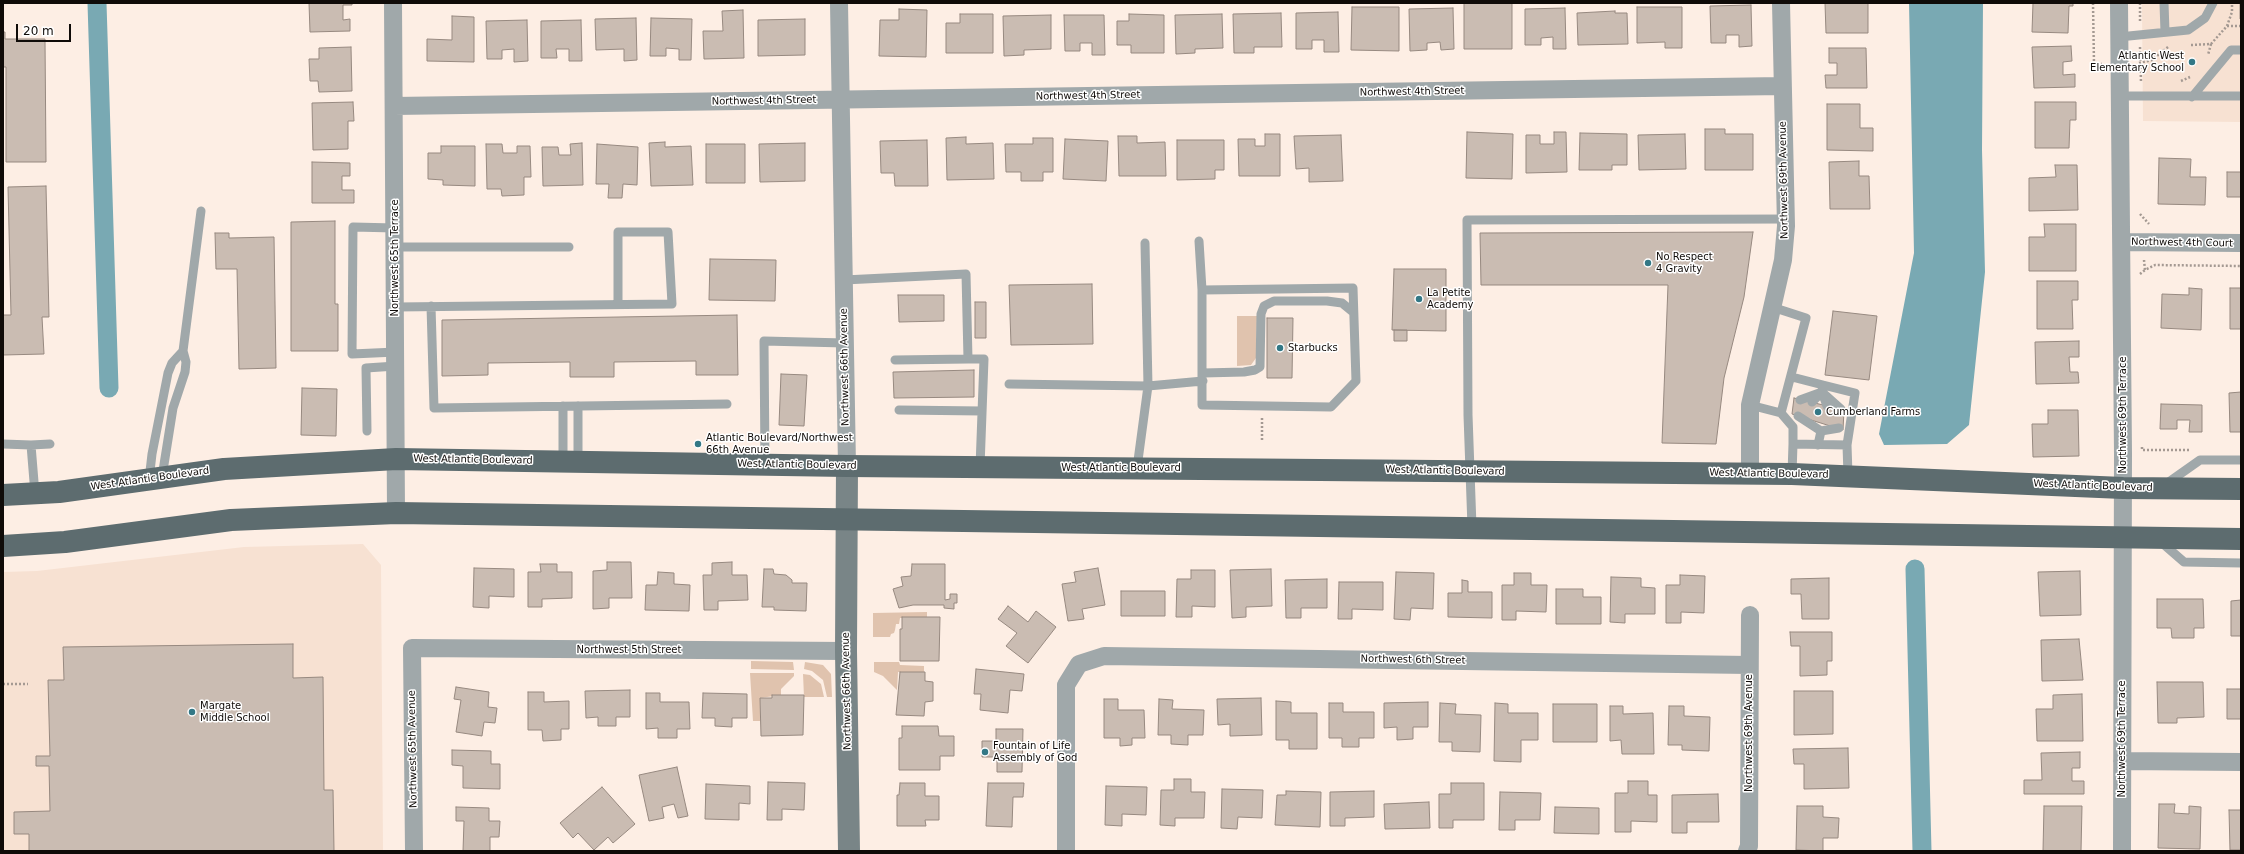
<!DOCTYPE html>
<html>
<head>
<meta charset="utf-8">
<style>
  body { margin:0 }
  #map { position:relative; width:2244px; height:854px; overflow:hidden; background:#fdeee4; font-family:"DejaVu Sans",sans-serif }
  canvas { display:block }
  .frame { position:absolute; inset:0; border:4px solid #0f0b08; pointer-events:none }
  .scale { position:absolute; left:16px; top:24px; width:55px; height:18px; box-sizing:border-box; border:2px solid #0f0b08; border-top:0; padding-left:5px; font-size:12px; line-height:14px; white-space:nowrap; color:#0f0b08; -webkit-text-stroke:3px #fff; paint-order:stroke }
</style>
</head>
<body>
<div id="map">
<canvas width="2244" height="854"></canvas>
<div class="frame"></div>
<div class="scale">20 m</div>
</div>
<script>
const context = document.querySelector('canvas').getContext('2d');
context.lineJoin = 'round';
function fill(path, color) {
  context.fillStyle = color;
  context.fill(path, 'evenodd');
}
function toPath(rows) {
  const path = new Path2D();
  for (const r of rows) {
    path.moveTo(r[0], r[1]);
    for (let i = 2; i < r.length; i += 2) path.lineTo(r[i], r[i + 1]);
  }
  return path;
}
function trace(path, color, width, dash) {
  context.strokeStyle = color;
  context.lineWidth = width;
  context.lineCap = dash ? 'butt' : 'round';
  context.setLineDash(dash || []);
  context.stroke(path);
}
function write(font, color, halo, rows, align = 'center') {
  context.font = font + ' "DejaVu Sans",sans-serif';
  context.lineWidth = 3;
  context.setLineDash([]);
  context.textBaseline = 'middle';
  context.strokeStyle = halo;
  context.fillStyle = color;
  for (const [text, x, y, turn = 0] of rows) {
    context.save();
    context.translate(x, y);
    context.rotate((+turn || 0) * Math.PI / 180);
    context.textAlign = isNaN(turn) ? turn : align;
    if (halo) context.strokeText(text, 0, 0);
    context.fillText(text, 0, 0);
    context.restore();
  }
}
fill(toPath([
  [2142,3,2241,3,2241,122,2143,121],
  [363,544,381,565,383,851,3,851,3,572,37,571,244,547]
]), '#f7e1d2');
fill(toPath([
  [1237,316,1257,316,1256,358,1251,365,1237,366],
  [927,612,927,617,900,618,899,624,896,624,895,630,894,633,891,634,890,637,873,637,873,613],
  [751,661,793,662,794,670,751,669],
  [805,662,823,665,831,674,832,697,827,697,823,680,812,671,804,669],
  [874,662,899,662,900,665,924,666,924,672,898,672,897,690,883,676,874,672],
  [750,673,794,673,794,676,781,689,781,695,760,698,760,721,753,721],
  [803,674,810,675,821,684,824,697,804,697]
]), '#e0c3ae');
fill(toPath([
  [1909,3,1983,3,1982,150,1985,272,1969,425,1947,444,1884,445,1879,434,1914,253]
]), '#79a9b3');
trace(toPath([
  [97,3,109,388],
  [1915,569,1922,851]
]), '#79a9b3', 19);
const building = toPath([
  [309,3,352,3,352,5,343,5,343,20,350,19,350,31,310,32,309,3],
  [1464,3,1512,3,1512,49,1464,49,1464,3],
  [1825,3,1868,3,1868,33,1826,33,1825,3],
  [2033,3,2073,3,2073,6,2069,6,2068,33,2032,32,2033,3],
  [2240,3,2241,3,2241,19,2240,19,2240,3],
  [1751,5,1752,46,1739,47,1739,35,1726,35,1726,43,1711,43,1710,6,1751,5],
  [1352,7,1399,7,1399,51,1351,50,1352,7],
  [1637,7,1682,7,1682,48,1665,48,1665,42,1637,43,1637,7],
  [1453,8,1454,49,1441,50,1440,42,1427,43,1427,50,1410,51,1409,9,1453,8],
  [1565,8,1566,49,1553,49,1553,37,1541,38,1541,45,1525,45,1525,9,1565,8],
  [899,9,927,10,926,57,879,56,880,20,899,20,899,9],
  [743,10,744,58,704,59,703,31,723,31,722,11,743,10],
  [1615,11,1615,13,1627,13,1628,44,1578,45,1577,13,1615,11],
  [1338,12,1339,52,1324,52,1324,40,1312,40,1312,49,1296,49,1296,13,1338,12],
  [1281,13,1282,47,1254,47,1254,53,1234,53,1233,14,1281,13],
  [960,14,993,14,993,53,946,53,946,23,960,23,960,14],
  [1129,14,1164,15,1164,53,1131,53,1131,45,1117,45,1117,21,1129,21,1129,14],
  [1222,14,1223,48,1195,49,1195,53,1176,54,1175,15,1222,14],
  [1051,15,1051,49,1024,50,1024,55,1004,56,1003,16,1051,15],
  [1064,15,1104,15,1105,55,1092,55,1092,43,1080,43,1080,51,1065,51,1064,15],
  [452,16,474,17,474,62,427,61,427,39,452,40,452,16],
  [636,18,637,60,624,61,624,49,596,50,595,19,636,18],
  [651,18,692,19,691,60,679,60,679,49,666,48,666,56,650,56,651,18],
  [805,19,805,55,758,56,758,20,805,19],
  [527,20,528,61,514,62,514,49,502,50,502,59,487,59,486,21,527,20],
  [581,20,582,61,569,61,569,49,556,49,557,58,541,58,541,21,581,20],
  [3,32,5,32,5,39,45,39,46,162,6,162,6,67,3,67,3,32],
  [2071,46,2072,61,2063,62,2063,75,2075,74,2075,87,2034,88,2032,47,2071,46],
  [351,47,352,91,319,92,318,81,310,81,309,59,319,59,319,48,351,47],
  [1829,48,1866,48,1867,88,1826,88,1825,75,1837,75,1837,63,1829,63,1829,48],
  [353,102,354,121,348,121,348,149,313,150,312,103,353,102],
  [2035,102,2076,102,2076,120,2070,120,2069,148,2035,148,2035,102],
  [1827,104,1860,104,1860,128,1873,128,1873,151,1827,150,1827,104],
  [1705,129,1725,129,1725,134,1753,134,1753,170,1705,170,1705,129],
  [1467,132,1513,134,1512,179,1466,178,1467,132],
  [1554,132,1566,132,1567,172,1526,173,1526,135,1540,135,1540,144,1554,144,1554,132],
  [1580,133,1627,134,1627,165,1612,165,1612,170,1579,170,1580,133],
  [1265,134,1280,134,1280,176,1239,176,1238,139,1255,139,1255,146,1265,146,1265,134],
  [1685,134,1686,169,1639,170,1638,135,1685,134],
  [1341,135,1343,181,1309,182,1309,168,1296,169,1294,136,1341,135],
  [1118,136,1137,136,1137,143,1165,142,1166,176,1119,176,1118,136],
  [966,137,966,144,993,143,994,179,947,180,946,138,966,137],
  [1033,138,1053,138,1053,172,1043,172,1043,181,1021,181,1021,172,1006,172,1005,144,1033,144,1033,138],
  [1065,139,1108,141,1106,181,1063,179,1065,139],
  [927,140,928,186,895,186,894,173,881,173,880,141,927,140],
  [1177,140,1224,140,1224,170,1215,170,1215,179,1177,180,1177,140],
  [665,142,665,147,691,146,693,185,651,186,649,143,665,142],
  [582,143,583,185,543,186,542,147,558,147,559,155,571,155,570,144,582,143],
  [805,143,805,181,760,182,759,144,805,143],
  [486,144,502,144,503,153,517,153,517,146,530,146,531,177,524,177,524,195,502,196,501,189,487,189,486,144],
  [597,144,638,147,637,185,623,184,622,198,608,198,609,184,596,184,597,144],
  [706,144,745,144,745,183,706,183,706,144],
  [441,146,475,146,475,186,443,185,443,180,428,179,428,153,441,153,441,146],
  [2159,158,2191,159,2190,177,2206,177,2205,205,2158,204,2159,158],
  [1859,161,1859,176,1869,176,1870,209,1830,209,1829,162,1859,161],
  [312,162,350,163,350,176,342,176,342,190,354,190,354,203,312,203,312,162],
  [2055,165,2077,165,2078,210,2029,211,2029,178,2056,177,2055,165],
  [2227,172,2241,172,2241,197,2227,197,2227,172],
  [46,186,49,317,42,317,44,354,3,355,3,315,11,315,8,187,46,186],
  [335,221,335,304,338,304,338,351,291,351,291,222,335,221],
  [2044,224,2076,224,2076,271,2029,271,2029,237,2045,237,2044,224],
  [1753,232,1744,297,1724,378,1716,444,1662,443,1668,285,1481,285,1480,233,1753,232],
  [215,233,229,233,229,238,274,237,276,368,239,369,237,269,216,269,215,233],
  [710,259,776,260,775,301,709,300,710,259],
  [1394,269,1446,269,1446,331,1392,330,1394,269],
  [2037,281,2078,281,2078,300,2072,300,2073,329,2037,329,2037,281],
  [1092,284,1093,344,1011,345,1009,285,1092,284],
  [2189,288,2202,289,2201,330,2161,328,2162,294,2189,295,2189,288],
  [2230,288,2241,288,2241,329,2230,329,2230,288],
  [898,295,944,295,944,321,899,322,898,295],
  [975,302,986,302,986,338,975,338,975,302],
  [1833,311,1877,316,1869,380,1825,375,1833,311],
  [737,315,738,375,696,375,696,361,614,362,614,377,570,377,570,362,488,363,488,375,442,376,442,320,737,315],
  [1267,318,1293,318,1292,378,1267,378,1267,318],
  [1394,330,1407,330,1407,341,1394,341,1394,330],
  [2079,341,2079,357,2069,357,2070,372,2078,372,2079,383,2036,384,2035,342,2079,341],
  [974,370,974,397,894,398,893,372,974,370],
  [781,374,807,375,804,426,779,425,781,374],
  [302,388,337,389,336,436,301,435,302,388],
  [2241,392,2241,432,2230,432,2229,393,2241,392],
  [1794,398,1844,410,1843,430,1792,414,1794,398],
  [2161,404,2202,405,2202,432,2189,432,2190,420,2177,420,2177,429,2160,429,2161,404],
  [2048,410,2078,410,2079,456,2033,457,2032,424,2048,424,2048,410],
  [607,562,631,562,632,598,609,598,609,608,593,609,593,571,607,570,607,562],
  [732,562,732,575,747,575,748,600,718,601,718,610,704,610,703,575,712,575,712,563,732,562],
  [540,564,557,564,557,572,572,572,572,598,542,599,542,607,528,607,528,572,541,572,540,564],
  [912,564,945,564,945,600,950,599,950,594,957,594,957,603,954,603,954,609,944,608,944,605,913,605,899,608,893,589,903,586,901,577,911,576,912,564],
  [474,568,514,569,514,597,489,596,489,608,473,607,474,568],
  [1098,568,1105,605,1082,609,1084,619,1068,621,1062,584,1076,582,1074,572,1098,568],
  [764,569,773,569,774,574,786,575,792,580,792,583,807,583,806,611,774,610,774,607,762,607,764,569],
  [1271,569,1272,606,1246,607,1246,617,1232,618,1230,570,1271,569],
  [1191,570,1215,570,1215,607,1192,606,1192,617,1176,617,1177,579,1191,579,1191,570],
  [2080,571,2081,615,2040,616,2038,572,2080,571],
  [658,572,674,573,674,584,690,585,689,611,645,610,646,585,657,585,658,572],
  [1396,572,1434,573,1433,609,1411,608,1410,620,1394,619,1396,572],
  [1514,573,1531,573,1531,585,1547,585,1546,612,1516,611,1516,620,1502,620,1502,585,1514,585,1514,573],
  [1680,575,1705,576,1704,613,1681,612,1681,623,1666,623,1666,585,1680,585,1680,575],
  [1611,577,1641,578,1641,587,1655,588,1655,614,1625,614,1625,623,1610,622,1611,577],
  [1829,578,1829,619,1802,619,1801,594,1791,594,1791,579,1829,578],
  [1327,579,1327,608,1301,608,1301,618,1286,618,1285,580,1327,579],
  [1462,580,1468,581,1468,592,1492,592,1492,618,1448,617,1448,593,1462,593,1462,580],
  [1339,582,1383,582,1383,610,1352,609,1352,619,1338,619,1339,582],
  [1556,589,1583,589,1583,597,1601,597,1601,624,1556,624,1556,589],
  [1121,591,1165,591,1165,616,1121,616,1121,591],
  [2157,599,2203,599,2204,628,2194,628,2194,638,2172,638,2171,628,2157,628,2157,599],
  [2241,600,2241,636,2231,636,2231,601,2241,600],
  [1008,606,1028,622,1036,611,1056,627,1028,663,1006,646,1017,633,998,619,1008,606],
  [902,617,940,617,939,661,900,661,900,629,902,629,902,617],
  [1790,632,1832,632,1832,661,1827,661,1827,675,1800,676,1800,646,1791,646,1790,632],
  [2079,639,2083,680,2042,681,2041,640,2079,639],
  [293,644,293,678,323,677,324,790,333,790,334,851,29,851,29,834,14,834,14,812,50,811,49,766,36,766,36,756,50,756,48,680,64,680,63,647,293,644],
  [976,669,1024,674,1022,691,1010,690,1008,713,980,710,981,694,974,694,976,669],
  [900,672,925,672,925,681,933,682,933,701,925,702,924,716,896,715,900,672],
  [2157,682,2203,682,2204,717,2177,718,2177,723,2158,723,2157,682],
  [456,687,489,692,488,707,497,708,495,723,484,722,482,736,456,732,461,700,454,699,456,687],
  [2227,689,2241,689,2241,719,2227,719,2227,689],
  [630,690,630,717,616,717,616,726,598,726,598,717,586,718,585,691,630,690],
  [1794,691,1833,691,1833,734,1794,735,1794,691],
  [528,692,544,692,544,702,569,701,569,729,561,729,561,740,543,741,542,730,528,730,528,692],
  [646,693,660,693,660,702,689,702,690,729,677,729,677,738,658,738,658,728,646,729,646,693],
  [703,693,747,694,747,718,732,718,732,727,715,726,715,718,702,718,703,693],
  [2082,694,2083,741,2037,741,2036,709,2053,709,2053,695,2082,694],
  [772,695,804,695,803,735,761,736,760,698,772,698,772,695],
  [1261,698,1262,735,1230,736,1230,724,1218,725,1217,699,1261,698],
  [1104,699,1118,699,1118,710,1144,710,1145,738,1132,738,1132,745,1120,746,1120,738,1104,738,1104,699],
  [1159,699,1173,700,1172,709,1204,710,1203,735,1188,735,1188,745,1171,744,1171,735,1158,735,1159,699],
  [1276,701,1291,702,1291,713,1317,713,1317,749,1289,749,1289,740,1276,740,1276,701],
  [1428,702,1428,727,1413,727,1413,739,1397,740,1397,727,1384,728,1384,703,1428,702],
  [1329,703,1343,703,1343,712,1374,712,1374,738,1359,738,1359,747,1342,747,1342,738,1329,738,1329,703],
  [1440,703,1456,704,1455,714,1481,715,1480,752,1452,751,1452,742,1439,742,1440,703],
  [1495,703,1508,704,1508,713,1538,713,1538,740,1521,740,1521,762,1494,761,1495,703],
  [1553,704,1597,704,1597,742,1553,742,1553,704],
  [1610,706,1623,706,1623,714,1653,713,1654,754,1622,754,1621,740,1610,741,1610,706],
  [1669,706,1684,706,1684,716,1710,717,1709,751,1682,750,1682,745,1668,745,1669,706],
  [902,726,938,726,939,736,954,736,954,756,940,756,940,770,899,770,899,738,902,738,902,726],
  [996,729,1023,729,1022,772,997,772,997,757,982,757,982,741,996,741,996,729],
  [1848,748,1849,788,1804,789,1804,764,1794,764,1793,749,1848,748],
  [452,750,491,751,491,764,500,764,500,789,463,788,463,766,452,765,452,750],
  [2080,752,2080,768,2072,768,2072,781,2084,781,2084,794,2024,794,2024,780,2042,780,2041,753,2080,752],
  [677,767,688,816,678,818,674,804,662,807,664,818,649,821,639,775,677,767],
  [1174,779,1191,779,1191,792,1205,792,1204,818,1175,818,1175,826,1160,825,1161,790,1174,790,1174,779],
  [1628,781,1648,781,1648,795,1657,795,1657,822,1631,821,1631,832,1615,832,1615,793,1628,793,1628,781],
  [768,782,805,783,804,810,782,809,782,820,767,820,768,782],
  [900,783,925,783,925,796,939,796,939,820,925,820,926,826,897,826,897,795,899,795,900,783],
  [988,783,1024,783,1023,797,1013,797,1012,827,986,826,988,783],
  [1451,783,1484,783,1484,820,1453,820,1453,828,1439,828,1439,794,1451,794,1451,783],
  [706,784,750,786,750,804,739,803,739,820,705,819,706,784],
  [1106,786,1147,787,1146,815,1122,814,1122,826,1105,825,1106,786],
  [602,787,635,824,613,843,608,837,594,850,578,833,573,838,560,823,602,787],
  [1222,789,1263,790,1262,818,1238,817,1237,829,1221,828,1222,789],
  [1286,791,1321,792,1320,827,1275,825,1277,795,1286,795,1286,791],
  [1374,791,1374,817,1345,818,1345,826,1330,826,1330,792,1374,791],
  [1500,792,1541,793,1540,820,1515,820,1515,830,1499,830,1500,792],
  [1718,794,1719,822,1687,822,1687,833,1672,833,1672,795,1718,794],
  [1429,802,1430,828,1385,829,1384,804,1429,802],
  [2159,804,2175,804,2174,813,2189,814,2189,806,2201,807,2200,849,2158,848,2159,804],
  [1797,806,1823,806,1823,817,1839,818,1838,838,1823,838,1823,851,1796,850,1797,806],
  [2044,806,2082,806,2081,851,2043,851,2044,806],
  [456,807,489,808,489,821,500,821,499,837,490,837,490,851,463,851,464,821,456,821,456,807],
  [1555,807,1599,808,1599,834,1554,833,1555,807],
  [2229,810,2241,810,2241,850,2230,850,2229,810]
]);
fill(building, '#cabcb2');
trace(building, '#978980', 1);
trace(toPath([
  [2093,3,2094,64,2102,64],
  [2140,3,2140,22],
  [2227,26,2241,26],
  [2211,44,2227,26,2232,12,2232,3],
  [2191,45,2211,44,2208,55],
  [2140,47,2141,82],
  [2139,63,2152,60,2168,47],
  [2181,81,2190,77],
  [2140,214,2149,224],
  [2144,260,2145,270,2155,265,2241,266],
  [2140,274,2145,270],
  [1262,418,1262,442],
  [2142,447,2142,450,2191,450],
  [3,684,28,684]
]), '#a49992', 2.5, [2, 2]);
trace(toPath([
  [2164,3,2165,32],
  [2119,37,2188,30,2205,18,2213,3],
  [2120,96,2241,96],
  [2192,97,2231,50,2241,50],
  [395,228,353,227,352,354,396,352],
  [1199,241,1202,290,1202,405,1331,407,1356,381,1353,288,1202,290],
  [395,247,569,247],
  [844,280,966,274,968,359,895,360],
  [431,306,434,408,727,404],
  [396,307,672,304,668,232,618,232,618,304],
  [1772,307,1806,318,1781,413],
  [968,359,984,359,980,467],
  [1203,373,1244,372,1255,370,1260,367,1261,314,1264,306,1274,301,1327,301,1342,303,1353,312],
  [1792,377,1823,385,1822,392],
  [1009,384,1148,386,1145,243],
  [1823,385,1855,393,1847,445],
  [1800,400,1822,392,1812,402],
  [1750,405,1781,413,1793,427,1793,444],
  [563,406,563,461],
  [1827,406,1822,392,1841,409],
  [899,410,982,411],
  [1798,416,1821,431],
  [367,431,366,368,396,366],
  [3,444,31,445],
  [1818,445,1821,431,1839,428],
  [578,462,578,406],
  [765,465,764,341,845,343],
  [1137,468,1148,386,1203,381],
  [1792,474,1793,444,1847,445,1848,475],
  [162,477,173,408,185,372,186,362,183,351,201,211],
  [149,480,152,454,168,373,172,363,183,351],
  [2166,484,2200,460,2241,460],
  [35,494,31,445,50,444],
  [1472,527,1468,415,1467,220,1786,219],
  [2161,542,2184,562,2241,563]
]), '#a0a8aa', 9);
trace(toPath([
  [393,3,396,513],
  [839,3,847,466],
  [2119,3,2123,454,2122,851],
  [394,106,1782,86],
  [2122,242,2241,243],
  [1750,474,1750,405,1783,260,1786,226,1781,3],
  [2122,761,2241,762],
  [414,851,412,648,846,651],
  [1066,851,1066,685,1079,664,1104,656,1749,665],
  [1747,851,1749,846,1750,615]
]), '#a0a8aa', 18);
trace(toPath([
  [847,466,846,651,849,851]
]), '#798587', 22);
trace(toPath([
  [3,495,59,492,224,469,396,459,847,466,1792,474,2123,488,2241,489],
  [3,546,65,542,231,520,396,513,2241,539]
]), '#5d6c6f', 22);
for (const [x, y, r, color] of [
  [2192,62,4,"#337886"],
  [1648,263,4,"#337886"],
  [1419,299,4,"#337886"],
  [1280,348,4,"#337886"],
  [1818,412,4,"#337886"],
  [698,444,4,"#337886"],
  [192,712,4,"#337886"],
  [985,752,4,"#337886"]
]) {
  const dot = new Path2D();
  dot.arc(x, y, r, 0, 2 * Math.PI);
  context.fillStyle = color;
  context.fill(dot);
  trace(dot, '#fff', 1.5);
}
write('10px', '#0f0b08', '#fff', [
  ["Atlantic West",2184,56,"right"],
  ["Elementary School",2184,68,"right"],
  ["No Respect",1656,257],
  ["4 Gravity",1656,269],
  ["La Petite",1427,293],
  ["Academy",1427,305],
  ["Starbucks",1288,348],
  ["Cumberland Farms",1826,412],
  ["Atlantic Boulevard/Northwest",706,438],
  ["66th Avenue",706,450],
  ["Margate",200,706],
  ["Middle School",200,718],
  ["Fountain of Life",993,746],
  ["Assembly of God",993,758]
], 'left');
write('10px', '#0f0b08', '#fff', [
  ["Northwest 4th Street",1412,92,-1],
  ["Northwest 4th Street",1088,96,-1],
  ["Northwest 4th Street",764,101,-1],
  ["Northwest 69th Avenue",1784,180,-91],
  ["Northwest 4th Court",2182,243,1],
  ["Northwest 65th Terrace",395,258,-90],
  ["Northwest 66th Avenue",845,367,-91],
  ["Northwest 69th Terrace",2123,415,-90],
  ["West Atlantic Boulevard",473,460,1],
  ["West Atlantic Boulevard",797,465,1],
  ["West Atlantic Boulevard",1121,468],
  ["West Atlantic Boulevard",1445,471,1],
  ["West Atlantic Boulevard",1769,474,1],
  ["West Atlantic Boulevard",150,479,-8],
  ["West Atlantic Boulevard",2093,486,2],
  ["Northwest 5th Street",629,650],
  ["Northwest 6th Street",1413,660,1],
  ["Northwest 66th Avenue",847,691,-91],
  ["Northwest 69th Avenue",1749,733,-90],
  ["Northwest 69th Terrace",2122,739,-90],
  ["Northwest 65th Avenue",413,749,-91]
]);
</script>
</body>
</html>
